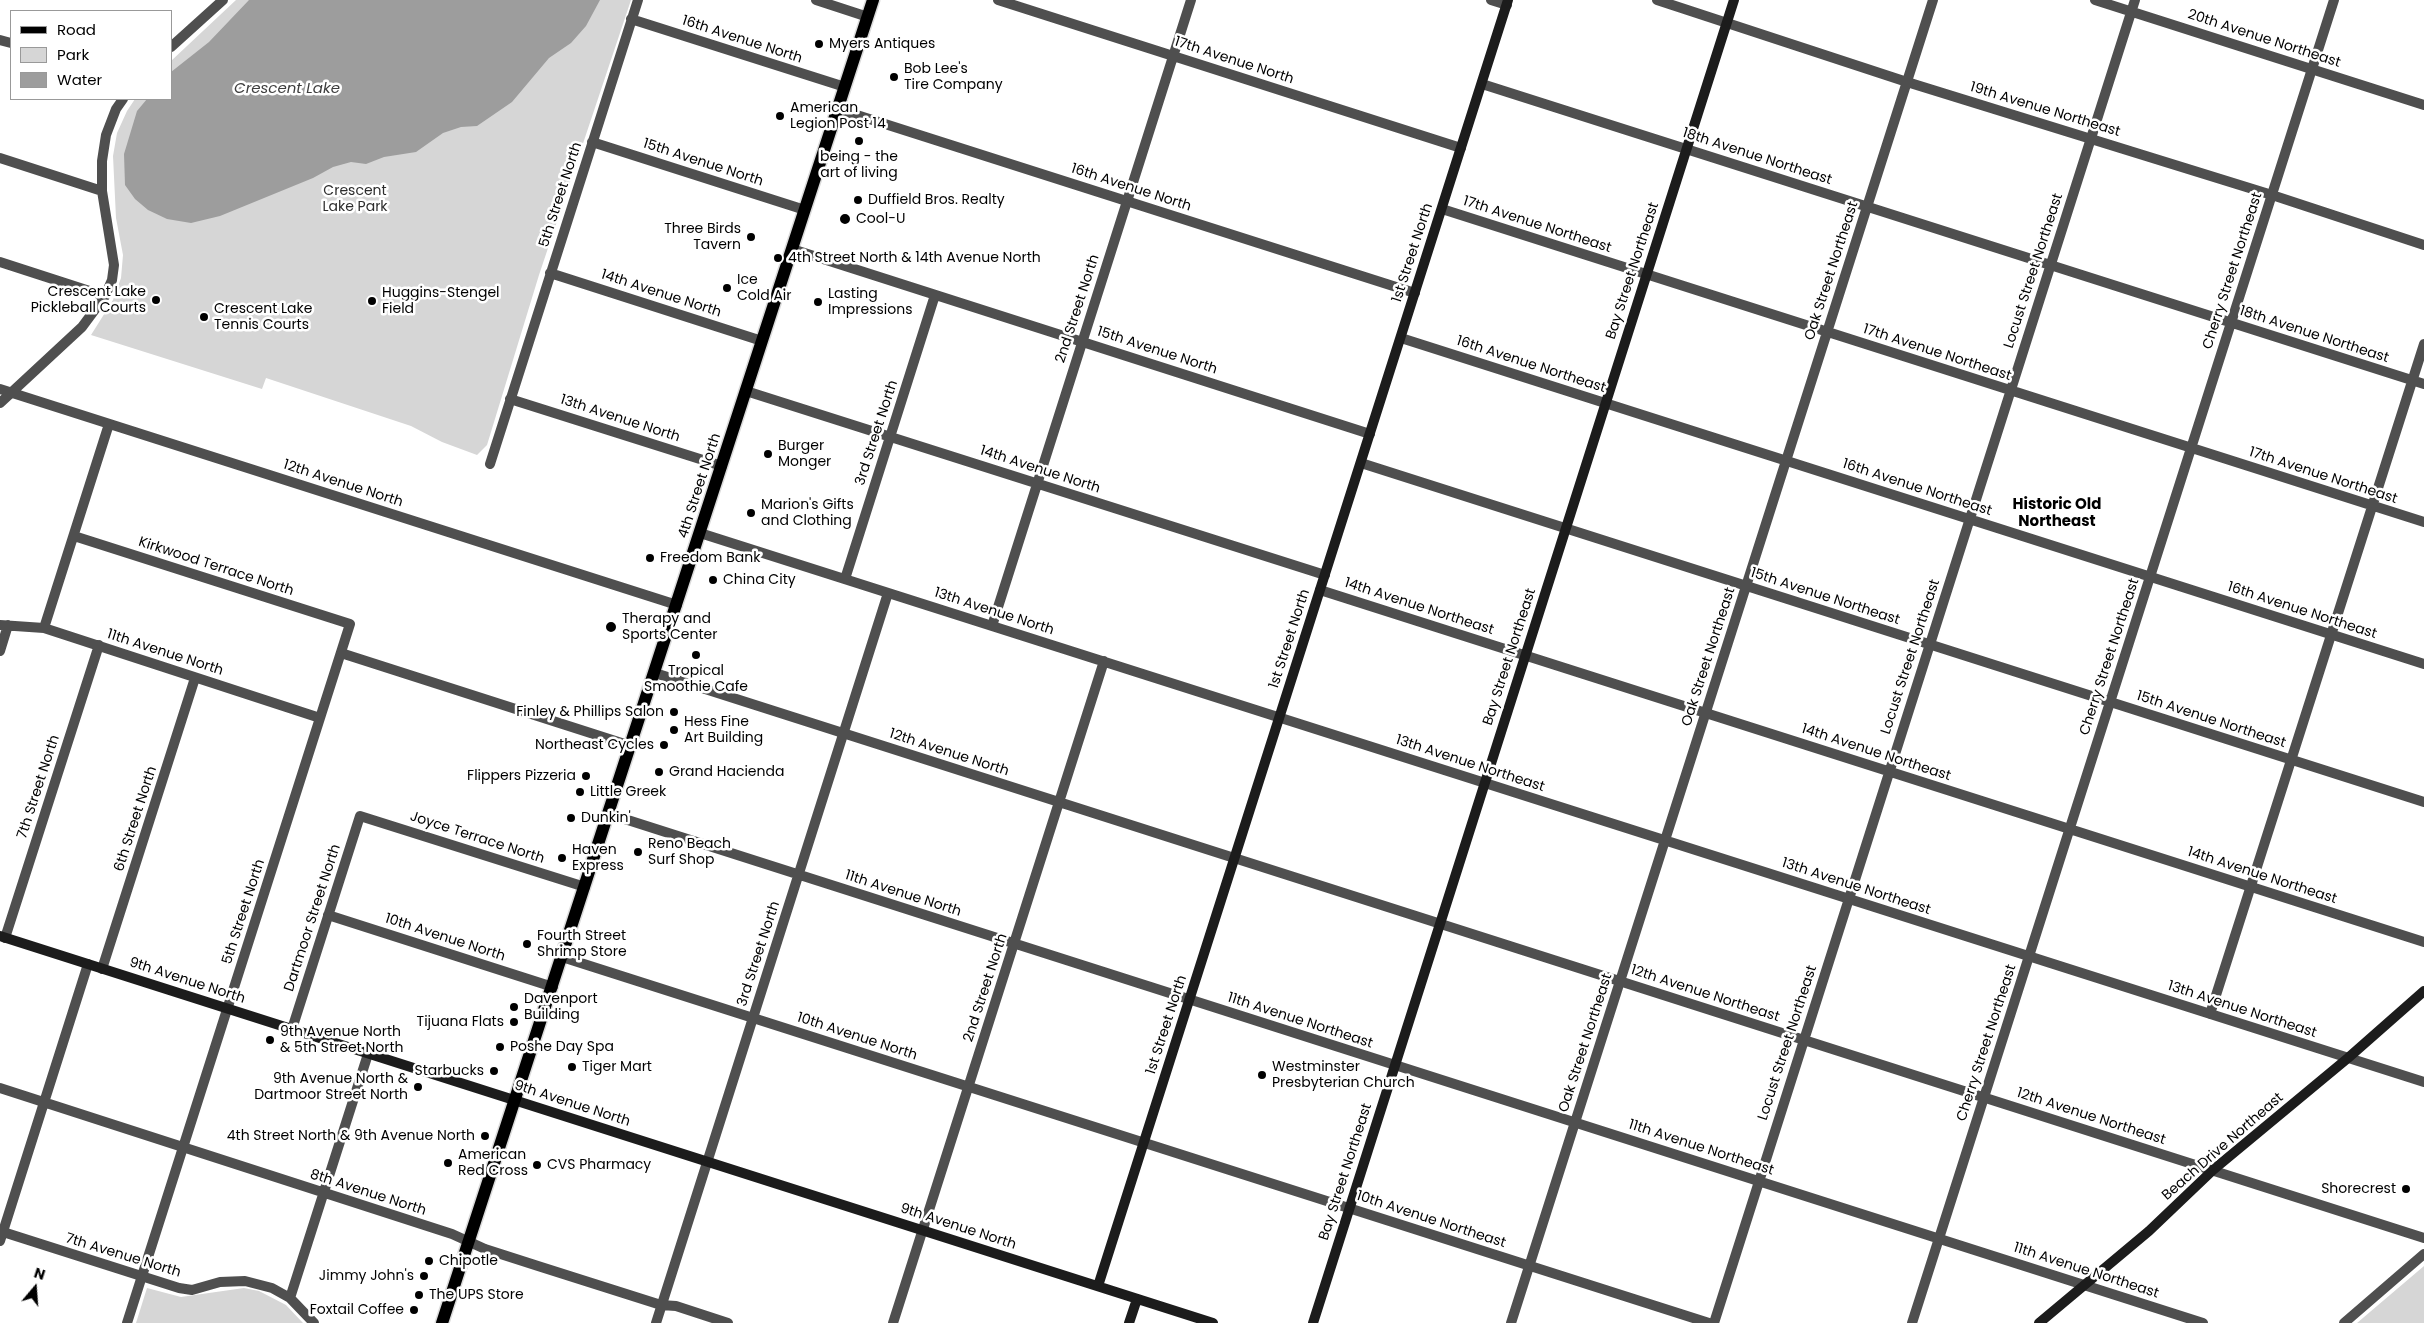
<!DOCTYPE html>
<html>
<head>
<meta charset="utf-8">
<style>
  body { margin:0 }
  #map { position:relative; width:2424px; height:1323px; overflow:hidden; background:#fff; font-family:Poppins,sans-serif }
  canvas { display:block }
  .legend { position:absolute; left:10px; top:10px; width:162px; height:90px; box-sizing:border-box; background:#fff; border:1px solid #999; margin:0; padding:6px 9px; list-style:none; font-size:15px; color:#000 }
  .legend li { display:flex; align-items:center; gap:10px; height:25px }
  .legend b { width:25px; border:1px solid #999 }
  .north { position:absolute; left:10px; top:1263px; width:50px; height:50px; -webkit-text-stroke:4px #fff; paint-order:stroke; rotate:18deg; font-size:14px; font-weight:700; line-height:20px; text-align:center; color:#000 }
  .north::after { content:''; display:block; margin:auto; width:18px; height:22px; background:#000; clip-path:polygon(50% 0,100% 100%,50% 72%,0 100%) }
</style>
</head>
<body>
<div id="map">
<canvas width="2424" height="1323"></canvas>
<ul class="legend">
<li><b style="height:6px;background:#000"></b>Road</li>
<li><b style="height:14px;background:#d6d6d6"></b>Park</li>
<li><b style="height:14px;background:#9d9d9d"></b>Water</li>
</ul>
<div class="north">N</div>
</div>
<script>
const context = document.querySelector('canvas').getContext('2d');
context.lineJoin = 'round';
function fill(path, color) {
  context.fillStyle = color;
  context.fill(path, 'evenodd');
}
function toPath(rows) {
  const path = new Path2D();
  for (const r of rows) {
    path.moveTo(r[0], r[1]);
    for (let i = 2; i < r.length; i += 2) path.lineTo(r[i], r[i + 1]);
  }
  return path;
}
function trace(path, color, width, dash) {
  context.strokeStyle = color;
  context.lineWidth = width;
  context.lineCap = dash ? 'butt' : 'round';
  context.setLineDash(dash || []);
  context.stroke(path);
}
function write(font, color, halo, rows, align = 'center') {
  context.font = font + ' Poppins,sans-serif';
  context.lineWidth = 5;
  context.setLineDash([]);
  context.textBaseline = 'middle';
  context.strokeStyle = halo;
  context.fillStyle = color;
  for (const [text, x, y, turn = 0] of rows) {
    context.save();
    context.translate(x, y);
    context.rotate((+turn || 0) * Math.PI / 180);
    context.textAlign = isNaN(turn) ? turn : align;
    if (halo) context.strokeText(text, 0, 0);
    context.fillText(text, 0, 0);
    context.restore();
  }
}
fill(toPath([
  [236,0,631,0,539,275,487,445,477,455,442,442,411,426,266,378,262,389,91,335,113,300,121,278,123,255,116,218,113,156,117,133,127,111,135,99,171,99,171,61],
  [2424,1266,2424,1323,2357,1323],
  [147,1288,181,1297,244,1288,259,1291,286,1305,303,1323,136,1323]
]), '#d6d6d6');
fill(toPath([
  [249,0,600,0,586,26,571,43,549,58,512,102,477,126,461,127,443,133,416,152,384,157,366,164,351,162,333,167,313,178,220,216,191,223,167,219,148,210,135,199,125,185,124,154,137,111,147,99,171,99,171,72,209,42]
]), '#9d9d9d');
const primary = toPath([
  [442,1323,873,0]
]);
trace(primary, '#dbdbdb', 15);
trace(toPath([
  [816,0,868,17],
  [998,0,1461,148],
  [1491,0,1507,5],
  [1657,0,1907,82,2272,195,2424,245],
  [2095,0,2424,105],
  [631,19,845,87],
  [0,40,11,43],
  [171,47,223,0],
  [1482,84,2424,384],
  [838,109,1415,293],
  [592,142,805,210],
  [0,158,102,191],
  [1442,209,2424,522],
  [792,249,1370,434],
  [0,262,105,296],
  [550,273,762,341],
  [1401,338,2424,664],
  [0,389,677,605],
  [746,391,1325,575],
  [510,399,722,466],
  [0,403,82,327,105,296,112,280,114,265,102,191,102,161,106,135,116,109,123,99],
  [1361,463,2424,802],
  [490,464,638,0],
  [700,533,2424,1082],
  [74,536,350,624,127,1323],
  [845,579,935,295],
  [1320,590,2424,942],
  [0,625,44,628,320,718],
  [992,626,1191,0],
  [44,628,109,424],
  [0,651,8,625],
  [341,653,631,746],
  [655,673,2424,1238],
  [609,814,2203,1323],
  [328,915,553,987],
  [5,938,99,645],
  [562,957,1709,1323],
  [102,969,195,678],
  [2210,1014,2424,344],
  [292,1029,360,816,585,887],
  [0,1088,452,1234,485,1249,538,1266,661,1305,676,1306,728,1323],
  [0,1231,179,1288,192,1290,220,1282,245,1281,272,1288,290,1298,314,1323],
  [0,1241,88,964],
  [290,1298,368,1054],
  [656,1323,888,593],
  [893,1323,1104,661],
  [1511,1323,1933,0],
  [1714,1323,2135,0],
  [1912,1323,2334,0],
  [2344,1323,2424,1254]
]), '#4f4f4f', 10);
trace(toPath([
  [0,936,1213,1323],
  [1098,1286,1508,0],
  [1129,1323,1137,1299],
  [1313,1323,1734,0],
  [2039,1323,2149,1231,2213,1170,2348,1058,2424,991]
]), '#1c1c1c', 10);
trace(primary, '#000', 12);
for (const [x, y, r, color] of [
  [819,44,5,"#000"],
  [894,77,5,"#000"],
  [780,116,5,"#000"],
  [859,141,5,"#000"],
  [858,200,5,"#000"],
  [845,219,6,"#000"],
  [751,237,5,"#000"],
  [778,258,5,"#000"],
  [727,288,5,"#000"],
  [156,300,5,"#000"],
  [372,301,5,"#000"],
  [818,302,5,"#000"],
  [204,317,5,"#000"],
  [768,454,5,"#000"],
  [751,513,5,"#000"],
  [650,558,5,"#000"],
  [713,580,5,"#000"],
  [611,627,6,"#000"],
  [696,655,5,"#000"],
  [674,712,5,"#000"],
  [674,730,5,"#000"],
  [664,745,5,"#000"],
  [659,772,5,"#000"],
  [586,776,5,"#000"],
  [580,792,5,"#000"],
  [571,818,5,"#000"],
  [638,852,5,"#000"],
  [562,858,5,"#000"],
  [527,944,5,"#000"],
  [514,1007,5,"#000"],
  [514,1022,5,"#000"],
  [270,1040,5,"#000"],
  [500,1047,5,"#000"],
  [572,1067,5,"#000"],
  [494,1071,5,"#000"],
  [1262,1075,5,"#000"],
  [418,1087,5,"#000"],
  [485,1136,5,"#000"],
  [448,1163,5,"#000"],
  [537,1165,5,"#000"],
  [2406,1189,5,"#000"],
  [429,1261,5,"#000"],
  [424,1276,5,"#000"],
  [419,1295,5,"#000"],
  [414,1310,5,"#000"]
]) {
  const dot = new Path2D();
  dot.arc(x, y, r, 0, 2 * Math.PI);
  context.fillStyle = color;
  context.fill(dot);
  trace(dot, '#fff', 2);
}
write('14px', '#000', '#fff', [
  ["20th Avenue Northeast",2264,39,18],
  ["16th Avenue North",742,40,18],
  ["17th Avenue North",1234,61,18],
  ["19th Avenue Northeast",2045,110,17],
  ["18th Avenue Northeast",1757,157,18],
  ["15th Avenue North",703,163,18],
  ["16th Avenue North",1131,188,18],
  ["5th Street North",561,195,-72],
  ["17th Avenue Northeast",1537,225,18],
  ["1st Street North",1413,253,-72],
  ["Bay Street Northeast",1633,271,-72],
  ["Oak Street Northeast",1832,271,-72],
  ["Locust Street Northeast",2034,271,-72],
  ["Cherry Street Northeast",2233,271,-72],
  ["14th Avenue North",661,294,18],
  ["2nd Street North",1078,309,-72],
  ["18th Avenue Northeast",2314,335,18],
  ["15th Avenue North",1157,351,18],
  ["17th Avenue Northeast",1937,353,18],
  ["16th Avenue Northeast",1531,365,18],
  ["13th Avenue North",620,419,18],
  ["3rd Street North",877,433,-72],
  ["14th Avenue North",1040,470,18],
  ["17th Avenue Northeast",2323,476,18],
  ["12th Avenue North",343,484,18],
  ["4th Street North",700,486,-72],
  ["16th Avenue Northeast",1917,488,18],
  ["Kirkwood Terrace North",216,567,18],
  ["15th Avenue Northeast",1825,597,18],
  ["14th Avenue Northeast",1419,607,18],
  ["16th Avenue Northeast",2302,611,18],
  ["13th Avenue North",994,612,18],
  ["1st Street North",1290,639,-72],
  ["11th Avenue North",165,653,18],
  ["Bay Street Northeast",1510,657,-72],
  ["Oak Street Northeast",1709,657,-72],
  ["Locust Street Northeast",1911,657,-72],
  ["Cherry Street Northeast",2110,657,-72],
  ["15th Avenue Northeast",2211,720,18],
  ["12th Avenue North",949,753,18],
  ["14th Avenue Northeast",1876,753,18],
  ["13th Avenue Northeast",1470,764,18],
  ["7th Street North",39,787,-72],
  ["6th Street North",136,819,-72],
  ["Joyce Terrace North",477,838,18],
  ["14th Avenue Northeast",2262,876,18],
  ["13th Avenue Northeast",1856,887,18],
  ["11th Avenue North",903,894,18],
  ["5th Street North",244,912,-72],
  ["Dartmoor Street North",313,918,-72],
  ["10th Avenue North",445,938,18],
  ["3rd Street North",759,954,-72],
  ["9th Avenue North",187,981,18],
  ["2nd Street North",986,988,-72],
  ["12th Avenue Northeast",1705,994,18],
  ["13th Avenue Northeast",2242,1010,18],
  ["11th Avenue Northeast",1300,1021,18],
  ["1st Street North",1167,1025,-72],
  ["10th Avenue North",857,1037,18],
  ["Oak Street Northeast",1586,1043,-72],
  ["Locust Street Northeast",1788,1043,-72],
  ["Cherry Street Northeast",1987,1043,-72],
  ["9th Avenue North",572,1104,18],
  ["12th Avenue Northeast",2091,1117,18],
  ["Beach Drive Northeast",2223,1147,-41],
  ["11th Avenue Northeast",1701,1148,18],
  ["Bay Street Northeast",1346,1172,-72],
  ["8th Avenue North",368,1193,18],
  ["10th Avenue Northeast",1431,1220,18],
  ["9th Avenue North",958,1227,18],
  ["7th Avenue North",123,1256,17],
  ["11th Avenue Northeast",2086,1271,18]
]);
write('14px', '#000', '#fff', [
  ["Myers Antiques",829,44],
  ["Bob Lee's",904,69],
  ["Tire Company",904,85],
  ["American",790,108],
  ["Legion Post 14",790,124],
  ["being - the",859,157,"center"],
  ["art of living",859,173,"center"],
  ["Duffield Bros. Realty",868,200],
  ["Cool-U",856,219],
  ["Three Birds",741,229,"right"],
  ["Tavern",741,245,"right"],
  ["4th Street North & 14th Avenue North",788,258],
  ["Ice",737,280],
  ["Cold Air",737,296],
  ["Crescent Lake",146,292,"right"],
  ["Pickleball Courts",146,308,"right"],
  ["Huggins-Stengel",382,293],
  ["Field",382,309],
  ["Lasting",828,294],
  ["Impressions",828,310],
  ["Crescent Lake",214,309],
  ["Tennis Courts",214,325],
  ["Burger",778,446],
  ["Monger",778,462],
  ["Marion's Gifts",761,505],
  ["and Clothing",761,521],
  ["Freedom Bank",660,558],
  ["China City",723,580],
  ["Therapy and",622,619],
  ["Sports Center",622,635],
  ["Tropical",696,671,"center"],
  ["Smoothie Cafe",696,687,"center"],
  ["Finley & Phillips Salon",664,712,"right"],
  ["Hess Fine",684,722],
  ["Art Building",684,738],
  ["Northeast Cycles",654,745,"right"],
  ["Grand Hacienda",669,772],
  ["Flippers Pizzeria",576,776,"right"],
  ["Little Greek",590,792],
  ["Dunkin'",581,818],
  ["Reno Beach",648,844],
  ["Surf Shop",648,860],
  ["Haven",572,850],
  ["Express",572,866],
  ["Fourth Street",537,936],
  ["Shrimp Store",537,952],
  ["Davenport",524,999],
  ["Building",524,1015],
  ["Tijuana Flats",504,1022,"right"],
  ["9th Avenue North",280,1032],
  ["& 5th Street North",280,1048],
  ["Poshe Day Spa",510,1047],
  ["Tiger Mart",582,1067],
  ["Westminster",1272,1067],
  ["Presbyterian Church",1272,1083],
  ["Starbucks",484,1071,"right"],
  ["9th Avenue North &",408,1079,"right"],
  ["Dartmoor Street North",408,1095,"right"],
  ["4th Street North & 9th Avenue North",475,1136,"right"],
  ["American",458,1155],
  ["Red Cross",458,1171],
  ["CVS Pharmacy",547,1165],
  ["Shorecrest",2396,1189,"right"],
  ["Chipotle",439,1261],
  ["Jimmy John's",414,1276,"right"],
  ["The UPS Store",429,1295],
  ["Foxtail Coffee",404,1310,"right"]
], 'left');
write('14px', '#2d2d2d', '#fff', [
  ["Crescent",355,191],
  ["Lake Park",355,207]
]);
write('italic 15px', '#3e3e3e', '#fff', [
  ["Crescent Lake",287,89]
]);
write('bold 15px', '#000', '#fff', [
  ["Historic Old",2057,505],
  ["Northeast",2057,522]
]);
</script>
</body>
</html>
